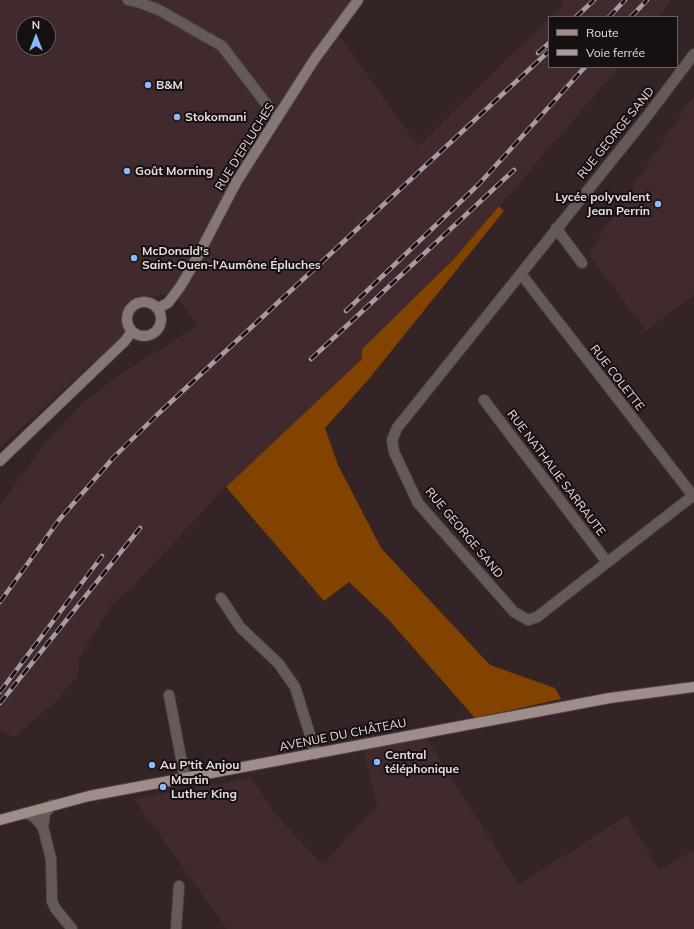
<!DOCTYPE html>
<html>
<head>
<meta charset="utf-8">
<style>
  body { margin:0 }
  #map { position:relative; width:694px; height:929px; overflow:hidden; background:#342426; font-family:Mulish,sans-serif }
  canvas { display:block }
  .legend { position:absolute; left:548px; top:16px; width:130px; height:52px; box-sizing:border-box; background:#171010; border:1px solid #6a6262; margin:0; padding:5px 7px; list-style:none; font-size:12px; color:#e7dcdd }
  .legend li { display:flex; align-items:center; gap:8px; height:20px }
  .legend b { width:20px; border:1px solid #6a6262 }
  .north { position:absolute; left:16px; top:16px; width:40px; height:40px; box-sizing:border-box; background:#171010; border:1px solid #6a6262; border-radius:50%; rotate:0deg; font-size:11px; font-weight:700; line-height:16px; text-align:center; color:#e7dcdd }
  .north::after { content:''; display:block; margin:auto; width:14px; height:18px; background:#8bbafc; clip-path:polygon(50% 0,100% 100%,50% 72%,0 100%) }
</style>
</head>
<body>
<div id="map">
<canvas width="694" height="929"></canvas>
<ul class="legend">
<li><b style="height:5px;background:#9e8d89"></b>Route</li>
<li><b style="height:5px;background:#a89b9d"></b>Voie ferrée</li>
</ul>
<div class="north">N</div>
</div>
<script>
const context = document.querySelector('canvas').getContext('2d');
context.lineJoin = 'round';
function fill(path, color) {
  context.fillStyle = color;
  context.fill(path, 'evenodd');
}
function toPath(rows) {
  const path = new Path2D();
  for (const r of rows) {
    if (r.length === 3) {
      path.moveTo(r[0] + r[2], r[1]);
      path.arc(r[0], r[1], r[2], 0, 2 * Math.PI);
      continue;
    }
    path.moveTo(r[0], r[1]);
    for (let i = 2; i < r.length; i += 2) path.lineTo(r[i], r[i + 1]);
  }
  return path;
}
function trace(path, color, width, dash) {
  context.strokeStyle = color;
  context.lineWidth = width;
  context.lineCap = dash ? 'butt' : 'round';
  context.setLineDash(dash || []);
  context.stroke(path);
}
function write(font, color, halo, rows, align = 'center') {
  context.font = font + ' Mulish,sans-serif';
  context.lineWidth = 4;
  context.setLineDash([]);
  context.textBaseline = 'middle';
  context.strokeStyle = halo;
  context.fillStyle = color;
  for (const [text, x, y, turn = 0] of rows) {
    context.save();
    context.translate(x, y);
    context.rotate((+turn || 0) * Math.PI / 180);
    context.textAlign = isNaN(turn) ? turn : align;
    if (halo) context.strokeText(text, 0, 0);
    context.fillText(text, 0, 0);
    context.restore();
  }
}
fill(toPath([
  [0,0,350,0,334,28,418,146,549,18,549,67,619,67,454,259,362,349,362,359,226,487,130,589,113,603,78,660,78,676,57,700,15,737,0,732,0,505,47,441,82,403,121,374,198,325,173,292,131,303,125,334,0,447],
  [24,24,48,24,48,48,24,48],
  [561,0,671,0,658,17,550,17,563,4],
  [694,95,694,294,646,331,588,254],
  [426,738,519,885,627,815,659,871,694,850,694,929,227,929,134,799,251,778,278,817,323,865,377,805,363,749]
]), '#412a2d');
fill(toPath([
  [499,206,504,211,368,380,325,428,338,465,381,548,490,665,555,688,561,699,475,718,388,619,349,582,324,601,226,487,362,359,362,349,454,259]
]), '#824200');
const street = toPath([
  [128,0,141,3],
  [139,0,141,3,159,10,222,46,277,118],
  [694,54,645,119,397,428,392,440,394,452,418,503,514,612,528,620,537,617,694,495],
  [556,228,582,263],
  [521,274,694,497],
  [484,400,607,562],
  [221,598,240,627,279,664,295,687,316,754],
  [169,695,185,779],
  [52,805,45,813,43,827,51,859,52,901,55,908,72,929],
  [25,813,33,816,43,827],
  [176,929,179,886]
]);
const secondary = toPath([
  [144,319,17],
  [158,308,168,303,180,287,192,267,237,181,314,60,358,0],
  [0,461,125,341,132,331]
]);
const primary = toPath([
  [0,820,89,796,610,698,694,687]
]);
trace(street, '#514143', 12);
trace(secondary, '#514143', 12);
trace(primary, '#514143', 12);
trace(street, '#645b59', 10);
trace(secondary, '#847774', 10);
trace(primary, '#9e8d89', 10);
const rail = toPath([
  [576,17,594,0],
  [609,17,625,0],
  [631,17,647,0],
  [538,53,549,43],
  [346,311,479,184,585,67],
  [311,359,514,170],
  [0,602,59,520,114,457,159,413,549,51],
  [0,692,102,556],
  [0,703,140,528]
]);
trace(rail, '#a89b9d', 4.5);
trace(rail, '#171010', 3, [9]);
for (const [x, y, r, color] of [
  [148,85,4,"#8bbafc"],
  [177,117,4,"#8bbafc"],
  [127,171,4,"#8bbafc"],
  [658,204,4,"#8bbafc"],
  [134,258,4,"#8bbafc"],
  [377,762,4,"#8bbafc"],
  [152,765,4,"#8bbafc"],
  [163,787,4,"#8bbafc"]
]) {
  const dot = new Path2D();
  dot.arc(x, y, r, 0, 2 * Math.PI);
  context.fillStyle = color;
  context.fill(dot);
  trace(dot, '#171010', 1.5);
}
write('bold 12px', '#e7dcdd', '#171010', [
  ["B&M",156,85],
  ["Stokomani",185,117],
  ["Goût Morning",135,171],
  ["Lycée polyvalent",650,197,"right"],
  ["Jean Perrin",650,211,"right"],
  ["McDonald's",142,251],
  ["Saint-Ouen-l'Aumône Épluches",142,265],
  ["Central",385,755],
  ["téléphonique",385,769],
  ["Au P'tit Anjou",160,765],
  ["Martin",171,780],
  ["Luther King",171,794]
], 'left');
write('12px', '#e7dcdd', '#171010', [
  ["RUE GEORGE SAND",616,133,-51],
  ["RUE D'EPLUCHES",245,147,-58],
  ["RUE COLETTE",617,378,52],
  ["RUE NATHALIE SARRAUTE",556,473,53],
  ["RUE GEORGE SAND",464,533,50],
  ["AVENUE DU CHÂTEAU",343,735,-11]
]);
</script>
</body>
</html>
